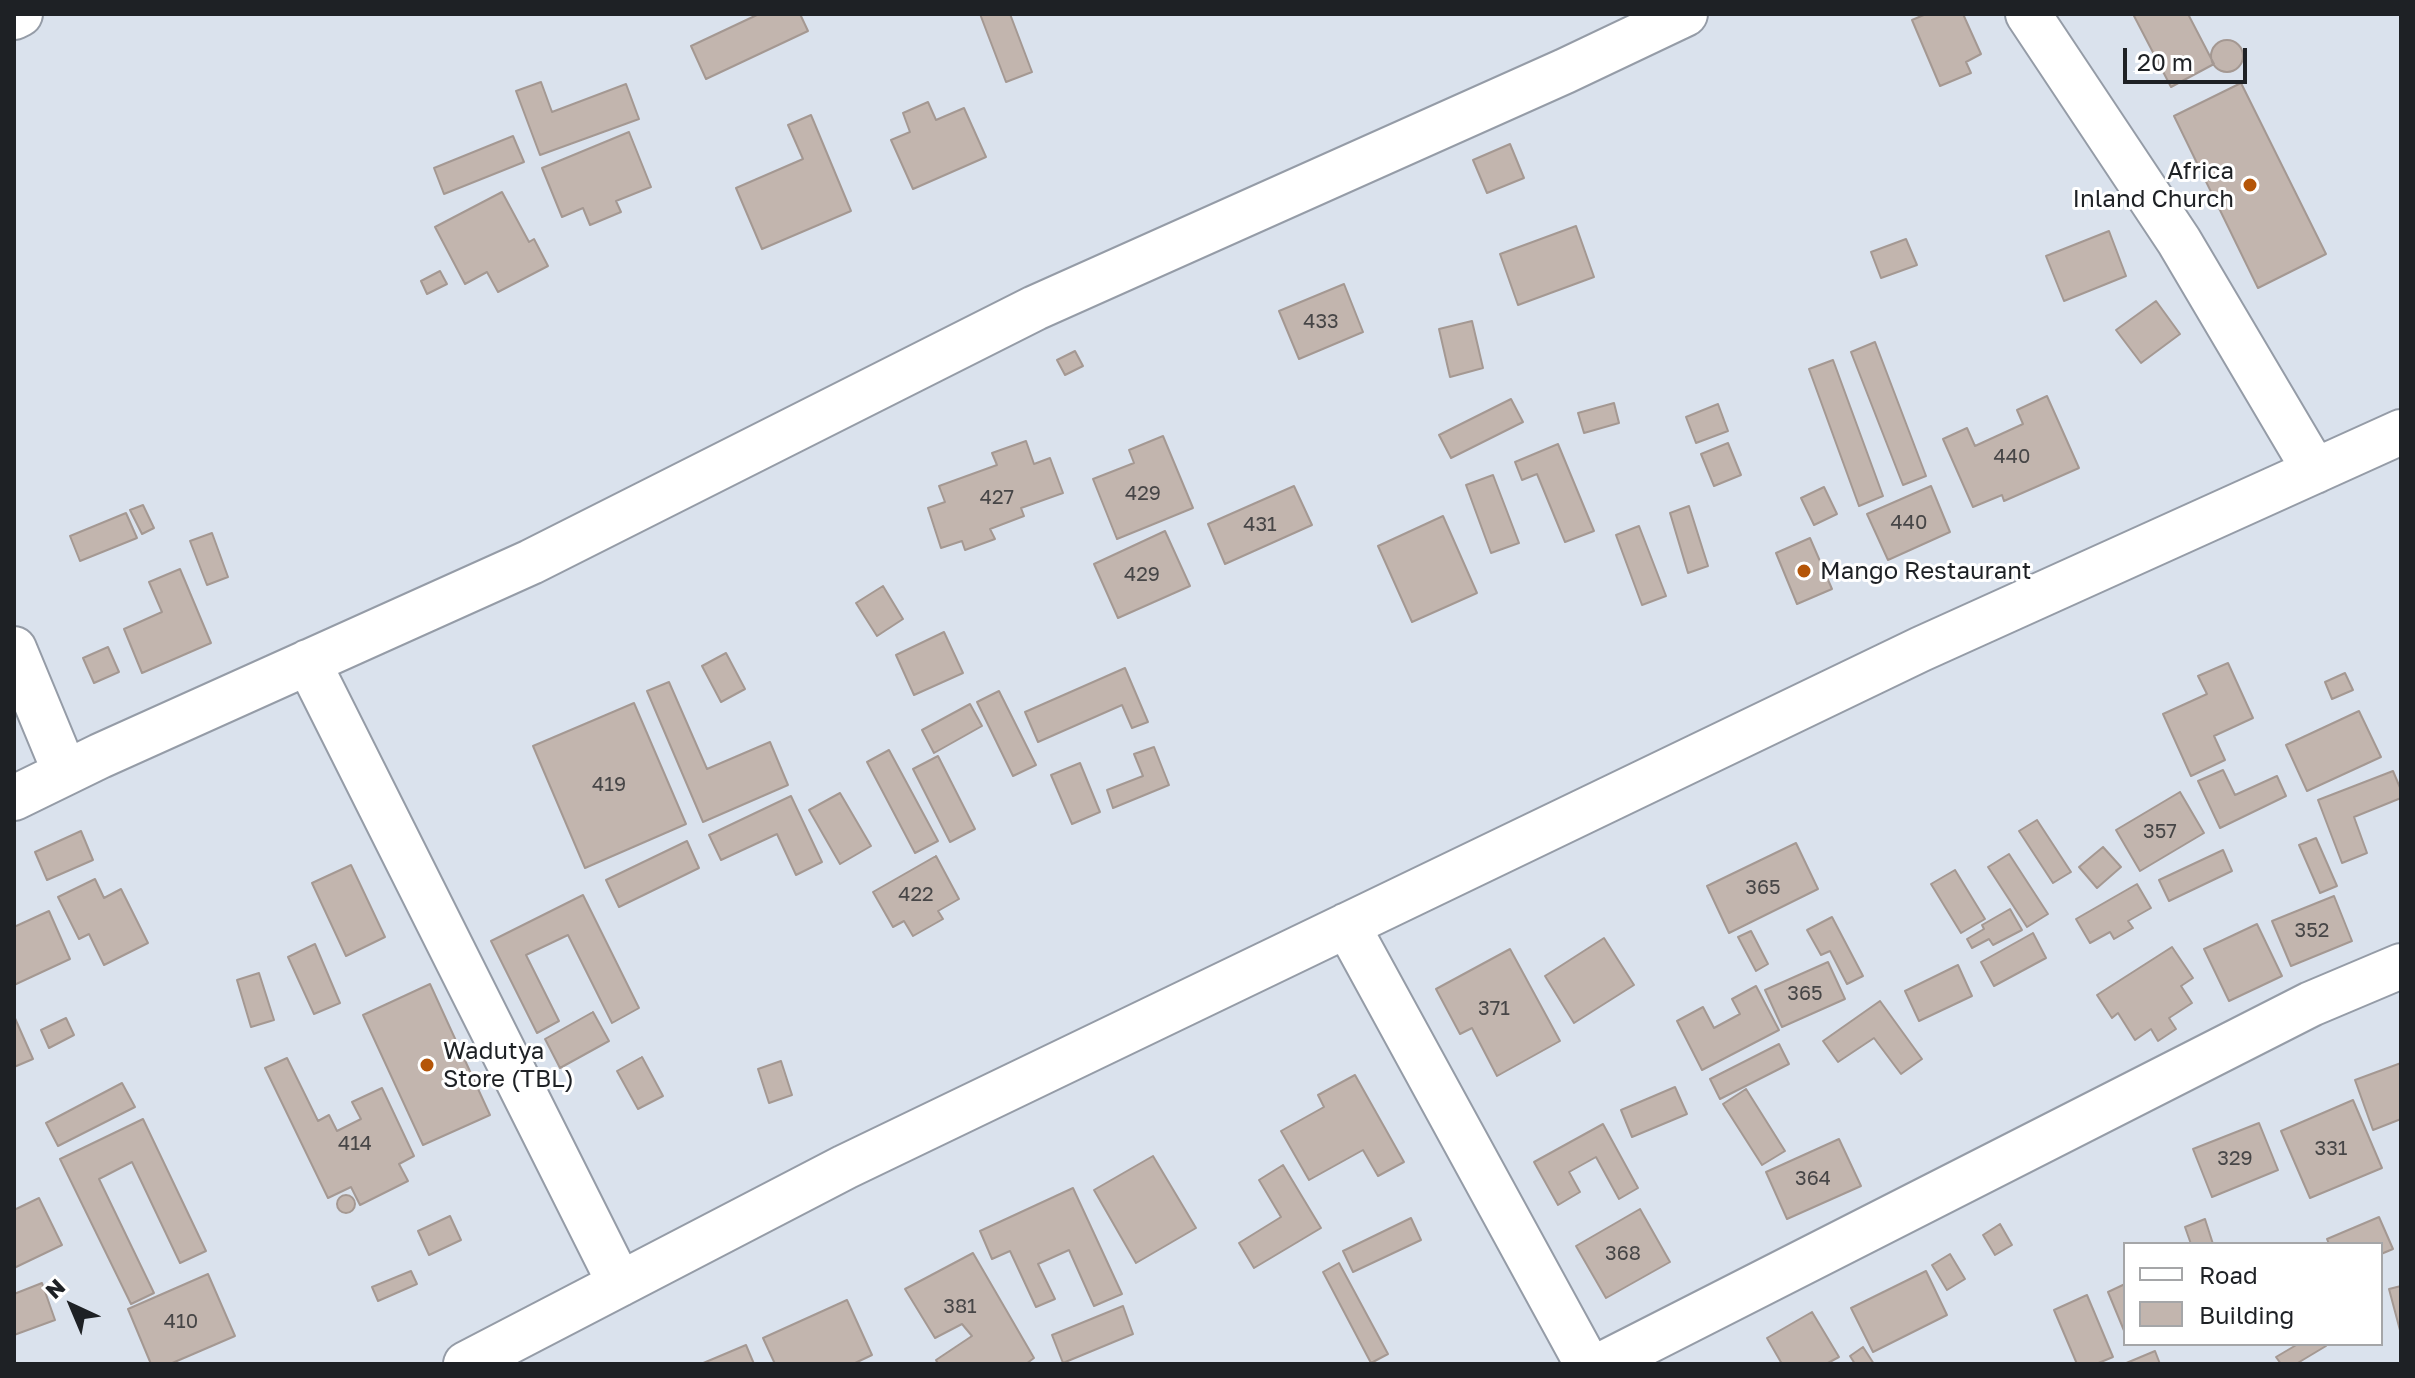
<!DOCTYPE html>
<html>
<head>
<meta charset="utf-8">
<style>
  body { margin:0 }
  #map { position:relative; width:2415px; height:1378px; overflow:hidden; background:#dae2ed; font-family:"Golos Text",sans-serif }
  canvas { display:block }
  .frame { position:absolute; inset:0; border:16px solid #1e2125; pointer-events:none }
  .legend { position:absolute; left:2123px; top:1242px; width:260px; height:104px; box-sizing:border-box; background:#fff; border:2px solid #a5a6a8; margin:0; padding:10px 14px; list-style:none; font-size:24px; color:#1e2125 }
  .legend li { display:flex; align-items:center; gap:16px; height:40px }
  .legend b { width:40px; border:2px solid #a5a6a8 }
  .north { position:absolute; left:32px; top:1266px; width:80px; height:80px; -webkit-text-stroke:6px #fff; paint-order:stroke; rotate:316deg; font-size:22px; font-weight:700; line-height:32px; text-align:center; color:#1e2125 }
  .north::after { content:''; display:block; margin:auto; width:28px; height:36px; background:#1e2125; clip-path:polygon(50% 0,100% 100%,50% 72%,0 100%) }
  .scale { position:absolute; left:2123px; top:48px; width:124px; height:36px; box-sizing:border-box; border:4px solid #1e2125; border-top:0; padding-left:10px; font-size:24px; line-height:28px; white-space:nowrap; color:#1e2125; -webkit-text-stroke:6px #fff; paint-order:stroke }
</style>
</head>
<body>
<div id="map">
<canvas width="2415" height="1378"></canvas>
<div class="frame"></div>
<ul class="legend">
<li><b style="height:10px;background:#fff"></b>Road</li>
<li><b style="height:22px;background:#c2b5ae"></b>Building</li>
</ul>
<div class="north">N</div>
<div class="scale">20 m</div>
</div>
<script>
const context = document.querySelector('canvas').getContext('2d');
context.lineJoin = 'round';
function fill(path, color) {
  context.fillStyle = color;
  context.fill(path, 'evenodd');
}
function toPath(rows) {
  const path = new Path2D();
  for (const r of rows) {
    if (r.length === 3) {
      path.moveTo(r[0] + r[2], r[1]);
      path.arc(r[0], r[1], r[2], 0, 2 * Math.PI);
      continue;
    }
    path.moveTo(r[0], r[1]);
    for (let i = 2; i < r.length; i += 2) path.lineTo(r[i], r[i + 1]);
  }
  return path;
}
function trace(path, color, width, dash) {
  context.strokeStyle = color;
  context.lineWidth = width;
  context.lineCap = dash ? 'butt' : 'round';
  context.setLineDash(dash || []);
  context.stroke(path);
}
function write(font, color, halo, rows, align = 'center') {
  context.font = font + ' "Golos Text",sans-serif';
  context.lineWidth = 6;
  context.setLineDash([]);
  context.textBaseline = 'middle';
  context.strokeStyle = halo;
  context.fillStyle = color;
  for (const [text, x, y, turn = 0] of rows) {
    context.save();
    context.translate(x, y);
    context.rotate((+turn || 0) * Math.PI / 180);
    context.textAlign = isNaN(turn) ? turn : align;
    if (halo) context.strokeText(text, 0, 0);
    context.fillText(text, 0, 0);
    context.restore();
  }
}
const building = toPath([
  [759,14,800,14,808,31,706,79,691,46,759,14],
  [980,14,1010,14,1032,72,1006,82,980,14],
  [1926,14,1963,14,1981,54,1966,62,1971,73,1940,86,1912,20,1926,14],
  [2133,14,2188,14,2214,64,2171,87,2133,14],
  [2227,56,16],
  [541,82,552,112,626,84,639,119,540,155,516,91,541,82],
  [2241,83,2326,254,2258,288,2174,116,2241,83],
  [928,102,936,120,964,108,986,157,913,189,891,140,910,132,903,113,928,102],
  [811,115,851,211,762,249,736,188,803,159,788,125,811,115],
  [629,132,651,187,616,201,621,212,590,225,583,208,562,217,542,168,629,132],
  [513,136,524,162,444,194,434,168,513,136],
  [1510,144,1524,178,1487,193,1473,160,1510,144],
  [502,192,529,242,534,239,548,266,498,292,487,272,465,284,435,227,502,192],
  [1576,226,1594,277,1518,305,1500,254,1576,226],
  [2109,231,2126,276,2064,301,2046,256,2109,231],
  [1906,239,1917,265,1881,278,1871,252,1906,239],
  [440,271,447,284,427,294,421,281,440,271],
  [1344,284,1363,332,1299,359,1279,311,1344,284],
  [2156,301,2180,334,2141,363,2116,330,2156,301],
  [1472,321,1483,368,1450,377,1439,329,1472,321],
  [1875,342,1926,476,1903,485,1851,352,1875,342],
  [1075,351,1083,366,1065,375,1057,360,1075,351],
  [1833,360,1883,496,1859,506,1809,369,1833,360],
  [2047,396,2079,468,2004,501,2002,495,1973,507,1943,439,1967,428,1975,446,2023,424,2017,410,2047,396],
  [1511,399,1523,422,1451,458,1439,435,1511,399],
  [1614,403,1619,423,1584,433,1578,413,1614,403],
  [1718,404,1728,431,1696,443,1686,417,1718,404],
  [1163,436,1193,508,1117,539,1093,479,1134,463,1129,450,1163,436],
  [1026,441,1034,464,1050,458,1063,493,1021,508,1024,516,990,529,995,539,965,550,962,541,941,548,928,508,945,502,939,486,997,465,992,453,1026,441],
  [1728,443,1741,475,1714,486,1701,454,1728,443],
  [1558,444,1594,531,1565,542,1537,474,1522,480,1515,462,1558,444],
  [1493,475,1519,543,1491,553,1466,485,1493,475],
  [1294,486,1312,525,1225,564,1208,524,1294,486],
  [1931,486,1950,532,1888,560,1867,514,1931,486],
  [1824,487,1837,514,1814,525,1801,498,1824,487],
  [143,505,154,528,142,534,130,510,143,505],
  [1689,506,1708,566,1688,573,1670,513,1689,506],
  [126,513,137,538,80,561,70,536,126,513],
  [1443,516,1477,593,1412,622,1378,546,1443,516],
  [1639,526,1666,596,1642,605,1616,535,1639,526],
  [1165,531,1190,586,1118,618,1094,564,1165,531],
  [212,533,228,577,207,585,190,541,212,533],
  [1810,538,1832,589,1797,604,1776,553,1810,538],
  [180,569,211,643,142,673,124,629,162,612,149,582,180,569],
  [883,586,903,619,877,636,856,603,883,586],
  [944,632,963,673,914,695,896,655,944,632],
  [108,647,119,672,94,683,83,658,108,647],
  [726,653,745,689,721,702,702,666,726,653],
  [2228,663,2253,718,2214,736,2225,760,2191,776,2163,714,2207,694,2198,676,2228,663],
  [1125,668,1148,722,1132,728,1122,705,1038,742,1025,712,1125,668],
  [2345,673,2353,690,2332,699,2325,682,2345,673],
  [669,682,707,769,770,742,788,785,703,822,647,691,669,682],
  [999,691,1036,765,1013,776,977,702,999,691],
  [634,703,686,824,585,868,533,746,634,703],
  [970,704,982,726,934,753,922,730,970,704],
  [2359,711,2381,757,2307,791,2286,745,2359,711],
  [1154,747,1169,785,1113,808,1107,790,1143,776,1134,754,1154,747],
  [889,750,938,841,915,853,867,762,889,750],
  [938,756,975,829,950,842,913,769,938,756],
  [1080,763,1100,812,1072,824,1051,775,1080,763],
  [2223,770,2235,795,2277,776,2286,796,2220,828,2198,781,2223,770],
  [2393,771,2401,790,2401,798,2354,817,2367,853,2342,863,2318,800,2393,771],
  [2180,792,2204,833,2140,871,2116,830,2180,792],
  [840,793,871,846,840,864,809,810,840,793],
  [791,796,822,862,796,875,777,834,721,860,709,835,791,796],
  [2037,820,2071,872,2053,883,2019,831,2037,820],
  [81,831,93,860,47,880,35,852,81,831],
  [2316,838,2337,886,2320,893,2299,845,2316,838],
  [687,841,699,868,619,907,606,880,687,841],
  [1796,843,1818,889,1729,933,1707,886,1796,843],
  [2103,847,2121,867,2097,888,2079,867,2103,847],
  [2223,850,2232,871,2169,901,2159,880,2223,850],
  [2009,854,2048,914,2027,927,1988,867,2009,854],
  [936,856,959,899,938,911,943,919,913,936,904,921,893,927,873,892,936,856],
  [351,865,385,937,346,956,312,883,351,865],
  [1955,870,1985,919,1961,933,1931,884,1955,870],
  [95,879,104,898,121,889,148,943,104,965,89,934,79,939,58,897,95,879],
  [2137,884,2151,908,2128,921,2133,928,2114,939,2110,932,2090,943,2076,919,2137,884],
  [583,895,639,1008,612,1023,568,935,526,955,559,1021,537,1033,491,941,583,895],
  [2334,896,2352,941,2291,966,2272,921,2334,896],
  [2010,909,2022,930,1993,945,1989,939,1972,948,1967,939,1984,929,1982,925,2010,909],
  [49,911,70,959,14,985,14,927,49,911],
  [1832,917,1863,976,1847,984,1830,951,1821,955,1807,930,1832,917],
  [2257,924,2282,976,2229,1001,2204,949,2257,924],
  [1751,931,1768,964,1756,971,1738,937,1751,931],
  [2033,933,2046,958,1994,986,1981,962,2033,933],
  [1604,938,1634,985,1574,1023,1545,976,1604,938],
  [315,944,340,1003,314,1014,288,957,315,944],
  [2172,947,2193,978,2181,986,2192,1003,2169,1018,2176,1029,2158,1041,2151,1029,2135,1040,2118,1013,2112,1018,2097,995,2172,947],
  [1510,949,1560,1041,1497,1076,1472,1028,1460,1034,1436,989,1510,949],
  [1828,962,1845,999,1782,1027,1765,990,1828,962],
  [1958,965,1972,996,1919,1021,1905,991,1958,965],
  [259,973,274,1020,251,1027,237,980,259,973],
  [430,984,490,1115,423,1145,363,1015,430,984],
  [1756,986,1779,1030,1702,1070,1677,1021,1703,1007,1714,1028,1740,1014,1732,999,1756,986],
  [1880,1001,1922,1059,1901,1074,1874,1038,1838,1062,1823,1041,1880,1001],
  [593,1012,609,1041,560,1068,545,1039,593,1012],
  [14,1016,33,1059,14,1067,14,1016],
  [66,1018,74,1035,49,1048,41,1030,66,1018],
  [1779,1044,1789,1064,1720,1099,1710,1079,1779,1044],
  [642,1057,663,1096,638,1109,617,1071,642,1057],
  [287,1058,318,1121,329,1115,337,1131,361,1119,352,1102,382,1088,414,1156,399,1164,408,1181,360,1205,351,1187,328,1198,265,1068,287,1058],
  [781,1061,792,1095,769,1103,758,1069,781,1061],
  [2401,1063,2401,1119,2373,1130,2355,1080,2401,1063],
  [1355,1075,1404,1162,1378,1176,1363,1150,1309,1180,1281,1131,1324,1107,1318,1095,1355,1075],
  [122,1083,135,1107,58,1146,46,1123,122,1083],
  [1675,1087,1687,1114,1632,1137,1621,1110,1675,1087],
  [1746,1089,1785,1151,1762,1165,1723,1104,1746,1089],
  [2353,1100,2382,1168,2310,1198,2281,1131,2353,1100],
  [143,1119,206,1251,180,1263,132,1162,99,1179,154,1293,131,1304,60,1159,143,1119],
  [2259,1123,2278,1170,2212,1197,2193,1149,2259,1123],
  [1603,1124,1638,1188,1619,1199,1596,1157,1569,1172,1580,1192,1558,1205,1534,1162,1603,1124],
  [1839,1139,1861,1186,1787,1219,1766,1172,1839,1139],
  [1153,1156,1196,1228,1136,1263,1094,1190,1153,1156],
  [1283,1165,1321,1228,1254,1268,1239,1243,1281,1217,1259,1180,1283,1165],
  [1073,1188,1122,1294,1094,1306,1069,1250,1038,1264,1055,1299,1036,1307,1010,1251,992,1259,980,1231,1073,1188],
  [346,1204,9],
  [39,1198,62,1245,14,1268,14,1210,39,1198],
  [1640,1209,1670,1262,1606,1298,1576,1246,1640,1209],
  [450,1216,461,1240,429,1255,418,1231,450,1216],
  [2379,1217,2393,1249,2381,1254,2381,1244,2329,1244,2327,1239,2379,1217],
  [1411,1218,1421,1240,1353,1272,1343,1251,1411,1218],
  [2205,1219,2213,1244,2191,1244,2185,1227,2205,1219],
  [2000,1224,2012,1245,1995,1255,1983,1235,2000,1224],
  [973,1253,1034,1358,1026,1364,938,1364,936,1360,972,1336,962,1324,935,1338,905,1289,973,1253],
  [1950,1254,1965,1279,1947,1290,1932,1265,1950,1254],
  [1339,1263,1388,1354,1371,1363,1323,1272,1339,1263],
  [411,1271,417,1284,378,1301,372,1287,411,1271],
  [1926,1271,1947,1315,1873,1352,1851,1308,1926,1271],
  [208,1274,235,1336,170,1364,151,1364,128,1309,208,1274],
  [42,1283,55,1320,14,1335,14,1294,42,1283],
  [2125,1284,2125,1333,2108,1292,2125,1284],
  [2401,1286,2401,1334,2389,1289,2401,1286],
  [2087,1295,2113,1357,2096,1364,2077,1364,2054,1310,2087,1295],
  [847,1300,872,1355,853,1364,775,1364,763,1338,847,1300],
  [1123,1306,1133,1334,1063,1363,1052,1335,1123,1306],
  [1812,1312,1839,1357,1826,1364,1782,1364,1767,1338,1812,1312],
  [2298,1344,2325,1344,2326,1346,2296,1364,2281,1364,2276,1357,2298,1344],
  [746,1345,754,1364,701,1364,746,1345],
  [1863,1347,1874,1364,1855,1364,1850,1356,1863,1347],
  [2155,1351,2160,1364,2124,1364,2155,1351]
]);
fill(building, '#c2b5ae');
trace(building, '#a49892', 2);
const minor = toPath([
  [2028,14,2179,241,2315,471],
  [14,17,20,14],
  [14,649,65,772],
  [308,662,620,1284],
  [14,798,100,756,531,562,1035,308,1565,71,1685,14],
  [1347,925,1587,1364],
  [466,1364,845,1167,1921,649,2401,432],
  [1603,1364,2311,1004,2401,966]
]);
trace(minor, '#959ca7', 48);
trace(minor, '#fff', 44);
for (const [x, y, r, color] of [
  [2250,185,8,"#b45508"],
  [1804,571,8,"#b45508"],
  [427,1065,8,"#b45508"]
]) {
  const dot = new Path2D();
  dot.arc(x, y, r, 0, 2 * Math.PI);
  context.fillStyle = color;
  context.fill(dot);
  trace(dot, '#fff', 3);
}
write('20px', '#474647', null, [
  ["433",1321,322],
  ["440",2012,457],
  ["429",1143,494],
  ["427",997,498],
  ["440",1909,523],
  ["431",1260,525],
  ["429",1142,575],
  ["419",609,785],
  ["357",2160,832],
  ["365",1763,888],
  ["422",916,895],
  ["352",2312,931],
  ["365",1805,994],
  ["371",1494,1009],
  ["414",355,1144],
  ["331",2331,1149],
  ["329",2235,1159],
  ["364",1813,1179],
  ["368",1623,1254],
  ["381",960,1307],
  ["410",181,1322]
]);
write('24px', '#1e2125', '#fff', [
  ["Africa",2234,171,"right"],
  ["Inland Church",2234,199,"right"],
  ["Mango Restaurant",1820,571],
  ["Wadutya",443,1051],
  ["Store (TBL)",443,1079]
], 'left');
</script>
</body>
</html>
